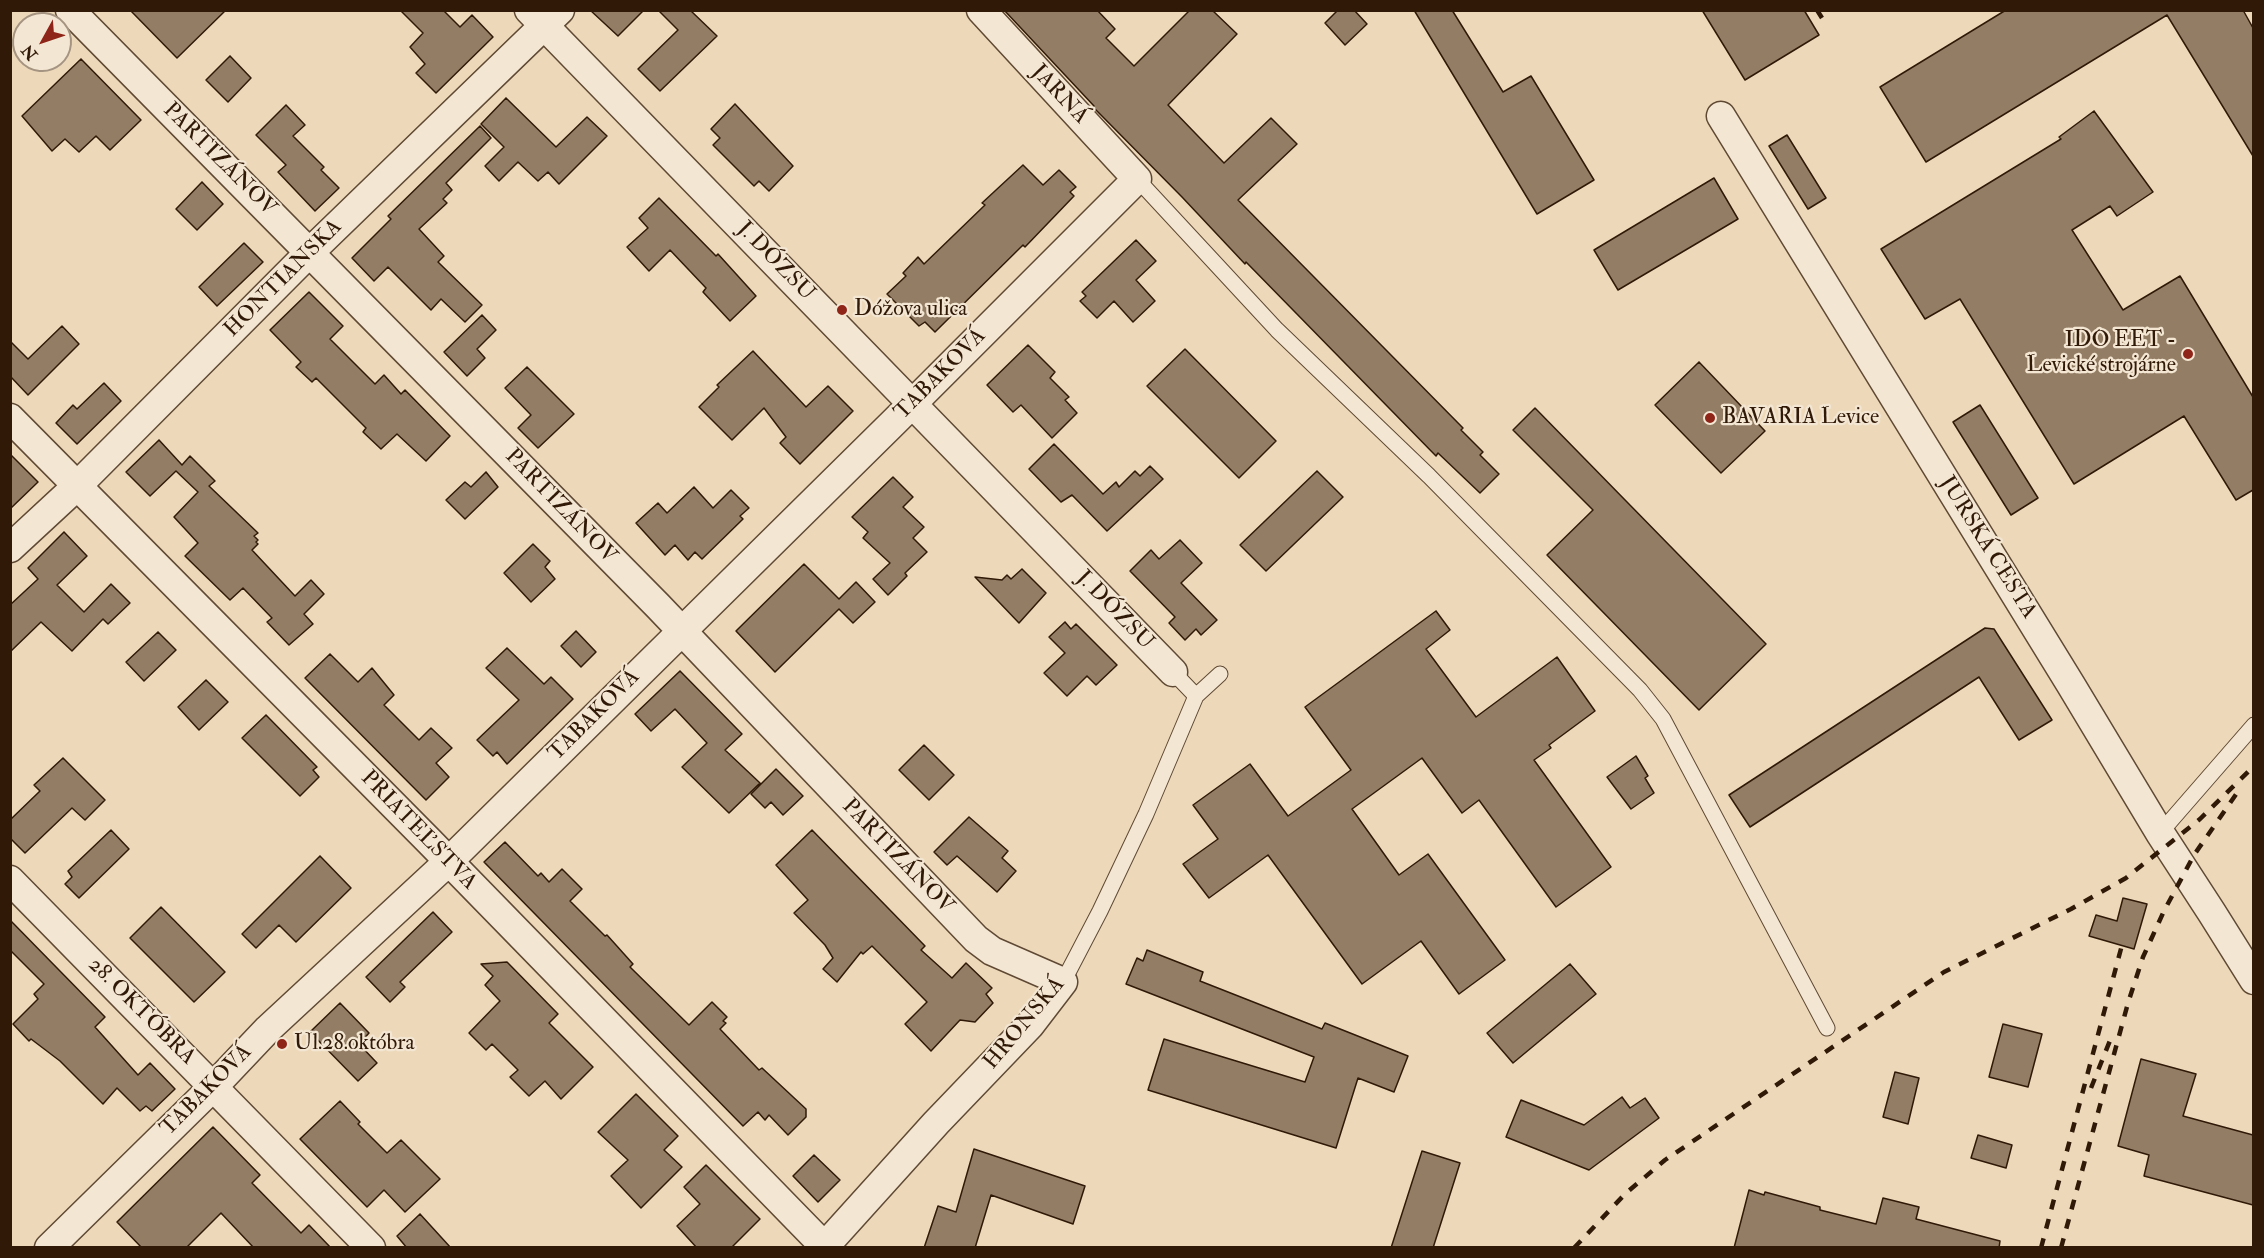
<!DOCTYPE html>
<html>
<head>
<meta charset="utf-8">
<style>
  body { margin:0 }
  #map { position:relative; width:2264px; height:1258px; overflow:hidden; background:#edd9ba; font-family:"IM FELL Double Pica",serif }
  canvas { display:block }
  .frame { position:absolute; inset:0; border:12px solid #311908; pointer-events:none }
  .north { position:absolute; left:12px; top:12px; width:60px; height:60px; box-sizing:border-box; background:#f3e6d2; border:2px solid #a59481; border-radius:50%; rotate:230deg; font-size:16px; font-weight:700; line-height:24px; text-align:center; color:#311908 }
  .north::after { content:''; display:block; margin:auto; width:21px; height:27px; background:#8f2418; clip-path:polygon(50% 0,100% 100%,50% 72%,0 100%) }
</style>
</head>
<body>
<div id="map">
<canvas width="2264" height="1258"></canvas>
<div class="frame"></div>
<div class="north">N</div>
</div>
<script>
const context = document.querySelector('canvas').getContext('2d');
context.lineJoin = 'round';
function fill(path, color) {
  context.fillStyle = color;
  context.fill(path, 'evenodd');
}
function toPath(rows) {
  const path = new Path2D();
  for (const r of rows) {
    path.moveTo(r[0], r[1]);
    for (let i = 2; i < r.length; i += 2) path.lineTo(r[i], r[i + 1]);
  }
  return path;
}
function trace(path, color, width, dash) {
  context.strokeStyle = color;
  context.lineWidth = width;
  context.lineCap = dash ? 'butt' : 'round';
  context.setLineDash(dash || []);
  context.stroke(path);
}
function write(font, color, halo, rows, align = 'center') {
  context.font = font + ' "IM FELL Double Pica",serif';
  context.lineWidth = 4.5;
  context.setLineDash([]);
  context.textBaseline = 'middle';
  context.strokeStyle = halo;
  context.fillStyle = color;
  for (const [text, x, y, turn = 0] of rows) {
    context.save();
    context.translate(x, y);
    context.rotate((+turn || 0) * Math.PI / 180);
    context.textAlign = isNaN(turn) ? turn : align;
    if (halo) context.strokeText(text, 0, 0);
    context.fillText(text, 0, 0);
    context.restore();
  }
}
const building = toPath([
  [130,10,226,10,177,58,130,10],
  [400,10,443,10,460,27,472,15,493,37,436,93,416,73,425,64,410,47,423,33,400,10],
  [590,10,644,10,618,36,590,10],
  [658,10,690,10,717,36,660,91,638,69,678,30,658,10],
  [1004,10,1097,10,1115,29,1106,38,1134,66,1190,10,1212,10,1237,34,1168,105,1224,163,1271,118,1297,144,1238,200,1463,428,1461,430,1483,452,1480,455,1499,474,1480,493,1438,453,1436,456,1246,262,1245,264,1182,197,1097,111,1093,107,1094,106,1004,10],
  [1338,10,1354,10,1367,24,1345,45,1325,23,1338,10],
  [1414,10,1452,10,1503,92,1531,76,1594,180,1537,214,1414,10],
  [1702,10,1804,10,1819,35,1745,80,1702,10],
  [2006,10,2243,10,2253,28,2253,156,2167,15,1926,162,1880,87,2006,10],
  [230,56,251,78,228,102,206,80,230,56],
  [81,59,141,120,110,150,96,136,79,152,65,139,52,151,22,116,81,59],
  [506,98,556,147,587,117,607,136,559,184,548,172,538,181,518,162,499,181,485,166,504,147,481,124,506,98],
  [735,104,793,166,769,191,759,181,754,186,713,145,720,138,711,129,735,104],
  [286,105,305,125,293,136,324,167,321,170,339,188,315,211,278,172,286,165,256,135,286,105],
  [2094,111,2153,192,2117,216,2110,206,2072,230,2123,310,2180,276,2253,397,2253,490,2236,500,2184,416,2074,484,1960,299,1925,319,1881,249,2061,139,2059,137,2094,111],
  [480,126,491,138,446,183,452,190,443,199,447,203,419,229,444,256,438,262,482,305,465,322,441,299,431,310,388,267,374,281,352,258,391,219,388,216,480,126],
  [1787,135,1826,198,1808,209,1769,146,1787,135],
  [1023,165,1043,185,1059,170,1076,187,1070,192,1074,196,1025,247,1023,245,935,332,925,322,919,326,887,294,906,276,903,273,918,257,924,264,985,205,982,203,1023,165],
  [1714,178,1738,219,1618,290,1594,250,1714,178],
  [202,182,223,204,197,230,176,209,202,182],
  [659,198,716,256,718,254,756,296,730,321,703,292,706,288,670,250,649,271,627,247,648,228,639,218,659,198],
  [1136,240,1156,261,1136,280,1155,301,1133,322,1114,301,1097,318,1080,301,1086,296,1082,292,1136,240],
  [244,243,263,262,217,306,199,287,244,243],
  [309,292,343,326,330,339,375,384,384,375,401,394,405,390,450,436,426,461,397,434,381,449,363,432,366,428,316,378,312,382,296,367,301,362,270,330,309,292],
  [482,315,496,330,477,349,485,358,467,376,444,352,482,315],
  [62,326,79,344,28,395,10,376,10,341,28,359,62,326],
  [1028,345,1055,372,1050,378,1069,397,1065,400,1077,413,1052,438,1021,405,1013,412,987,385,1028,345],
  [1185,349,1276,441,1239,478,1147,386,1185,349],
  [753,351,806,407,828,386,853,411,800,464,780,443,786,437,764,408,732,440,699,407,719,387,717,385,753,351],
  [1699,362,1765,431,1721,473,1655,405,1699,362],
  [527,367,574,414,538,448,518,428,531,415,505,388,527,367],
  [104,383,121,401,77,444,56,423,73,405,77,409,104,383],
  [1980,405,2038,498,2011,515,1953,422,1980,405],
  [1535,408,1766,644,1699,710,1547,555,1593,510,1513,430,1535,408],
  [159,440,182,465,190,456,215,481,209,486,258,533,254,536,258,540,256,542,258,544,252,550,295,596,311,580,324,594,304,614,313,624,289,645,267,622,272,618,243,588,230,600,185,556,198,543,174,517,198,492,176,471,150,496,126,472,159,440],
  [1054,444,1103,494,1116,482,1119,487,1135,471,1140,476,1150,466,1163,479,1107,531,1072,495,1061,502,1029,469,1054,444],
  [10,454,38,482,10,509,10,454],
  [1317,471,1343,497,1266,571,1240,545,1317,471],
  [486,472,498,487,465,519,446,500,465,482,471,487,486,472],
  [893,477,913,497,903,507,924,527,913,538,927,552,905,573,907,576,888,595,873,579,890,563,863,538,868,532,852,517,893,477],
  [694,487,713,508,731,490,749,508,740,516,743,519,702,559,695,552,688,560,675,545,665,555,636,523,658,503,667,513,694,487],
  [64,532,87,556,57,585,84,612,111,584,130,603,108,624,103,619,72,651,41,622,10,652,10,605,38,579,28,568,64,532],
  [1180,540,1202,563,1181,583,1217,620,1201,635,1196,629,1185,640,1169,623,1175,617,1130,571,1151,550,1159,559,1180,540],
  [533,544,550,561,545,567,555,579,531,602,504,573,533,544],
  [804,564,839,599,856,582,875,602,853,623,839,609,775,672,736,631,804,564],
  [1022,569,1046,593,1019,623,975,577,1002,580,1007,575,1011,579,1022,569],
  [1436,611,1450,630,1426,649,1476,717,1557,657,1595,711,1549,745,1551,748,1534,760,1611,867,1556,907,1479,800,1462,813,1422,758,1352,809,1399,875,1428,854,1505,960,1459,994,1421,941,1362,984,1268,855,1209,898,1183,864,1218,839,1193,805,1250,764,1288,816,1351,770,1305,707,1436,611],
  [1065,622,1071,629,1076,624,1117,665,1096,685,1087,676,1067,696,1044,673,1065,653,1049,637,1065,622],
  [1985,628,1994,629,2052,720,2019,740,1979,677,1750,827,1729,795,1985,628],
  [576,631,596,652,581,667,561,646,576,631],
  [158,632,176,650,144,681,126,662,158,632],
  [507,648,544,684,551,677,573,699,507,764,497,752,493,756,477,740,519,700,486,668,507,648],
  [330,654,358,682,372,668,394,695,384,705,419,740,431,728,452,748,436,763,449,777,426,800,305,678,330,654],
  [680,671,742,734,725,750,760,783,729,813,682,767,707,743,675,709,651,731,635,714,680,671],
  [206,680,228,702,199,730,178,707,206,680],
  [266,715,317,767,313,770,319,777,300,796,242,738,266,715],
  [924,745,954,775,929,800,899,770,924,745],
  [1636,756,1648,776,1645,778,1654,793,1631,809,1607,777,1636,756],
  [63,758,105,800,85,820,72,808,25,853,10,838,10,820,40,791,34,785,63,758],
  [776,769,803,796,783,815,771,802,765,808,751,794,776,769],
  [969,817,1008,851,1002,858,1016,871,997,892,957,856,947,865,934,852,969,817],
  [111,830,129,849,79,898,65,884,72,877,68,871,111,830],
  [812,830,925,946,921,950,952,978,966,963,992,988,986,994,993,1003,975,1022,960,1020,931,1051,905,1024,927,1002,872,946,863,954,861,952,837,982,823,969,833,958,825,945,794,913,808,900,776,865,812,830],
  [505,842,538,876,541,873,549,882,562,869,582,889,570,901,605,936,607,935,633,964,630,967,689,1025,712,1002,727,1017,723,1021,726,1023,720,1029,759,1070,762,1068,806,1109,806,1117,788,1135,769,1115,765,1120,758,1112,743,1126,484,862,505,842],
  [320,856,351,888,296,942,279,925,256,948,242,934,320,856],
  [2123,898,2147,904,2134,949,2089,936,2096,915,2117,921,2123,898],
  [161,907,225,972,194,1002,130,938,161,907],
  [433,912,452,932,400,982,405,987,390,1002,366,977,433,912],
  [10,920,105,1017,95,1027,138,1075,150,1063,175,1089,152,1111,146,1106,140,1111,117,1088,103,1104,60,1061,31,1039,29,1041,13,1024,38,999,34,994,44,984,10,950,10,920],
  [1147,950,1203,972,1200,981,1322,1029,1325,1023,1408,1056,1394,1092,1358,1078,1336,1148,1148,1090,1164,1039,1305,1082,1314,1057,1126,984,1137,958,1143,961,1147,950],
  [507,962,558,1014,549,1023,593,1067,561,1099,545,1081,529,1096,510,1077,518,1070,492,1044,486,1050,469,1033,500,1001,485,985,493,976,481,964,507,962],
  [1570,964,1596,994,1513,1063,1487,1033,1570,964],
  [340,1003,369,1033,359,1044,377,1063,358,1081,310,1032,340,1003],
  [2003,1024,2042,1034,2028,1087,1989,1077,2003,1024],
  [2141,1059,2196,1074,2183,1116,2253,1135,2253,1205,2144,1176,2149,1155,2118,1146,2141,1059],
  [1895,1072,1919,1078,1908,1124,1883,1117,1895,1072],
  [636,1094,678,1136,664,1150,682,1167,641,1208,611,1176,628,1160,598,1132,636,1094],
  [1622,1097,1630,1108,1645,1098,1659,1118,1589,1170,1506,1137,1521,1100,1584,1125,1622,1097],
  [340,1101,360,1122,358,1124,387,1153,401,1140,440,1179,405,1212,384,1190,367,1207,300,1139,340,1101],
  [213,1127,260,1175,252,1183,301,1233,309,1225,331,1248,254,1248,221,1213,186,1248,142,1248,117,1222,213,1127],
  [1978,1135,2012,1145,2006,1168,1971,1158,1978,1135],
  [974,1149,1085,1186,1073,1224,991,1195,975,1248,924,1248,938,1206,956,1212,974,1149],
  [1422,1151,1460,1163,1433,1248,1391,1248,1422,1151],
  [814,1155,840,1180,818,1202,793,1176,814,1155],
  [706,1165,760,1219,731,1248,697,1248,677,1226,700,1204,684,1187,706,1165],
  [1749,1190,1764,1195,1765,1192,1820,1207,1820,1210,1876,1224,1883,1198,1919,1207,1916,1219,2000,1241,1999,1248,1734,1248,1749,1190],
  [420,1214,451,1248,407,1248,397,1236,420,1214]
]);
fill(building, '#937d65');
trace(building, '#311908', 1.5);
const service = toPath([
  [1137,179,1277,330,1429,476,1640,690,1663,719,1827,1028],
  [1173,672,1196,696],
  [2160,833,2254,725],
  [1063,982,1100,911,1146,814,1196,696,1220,674]
]);
const minor = toPath([
  [70,10,658,606,976,939,992,951,1063,982,1030,1025,936,1123,825,1246],
  [529,10,1173,672],
  [1721,116,2071,685,2160,833,2212,913,2254,980],
  [10,418,430,842,826,1248],
  [10,548,77,486,310,252,560,10],
  [10,880,371,1248],
  [49,1248,214,1086,268,1029,448,862,896,420,1137,179,981,10]
]);
trace(service, '#604934', 17);
trace(minor, '#604934', 31);
trace(service, '#f3e6d2', 15);
trace(minor, '#f3e6d2', 28);
trace(toPath([
  [1817,10,1822,18],
  [2091,1088,2111,1038],
  [1574,1248,1625,1194,1665,1160,1944,972,2071,909,2126,878,2200,819,2254,766],
  [2041,1248,2122,945],
  [2061,1248,2128,1003,2143,957,2164,911,2194,855,2237,793]
]), '#311908', 4.5, [10, 10]);
for (const [x, y, r, color] of [
  [842,310,6,"#8f2418"],
  [2188,354,6,"#8f2418"],
  [1710,418,6,"#8f2418"],
  [282,1044,6,"#8f2418"]
]) {
  const dot = new Path2D();
  dot.arc(x, y, r, 0, 2 * Math.PI);
  context.fillStyle = color;
  context.fill(dot);
  trace(dot, '#f3e6d2', 2);
}
write('22px', '#311908', '#f3e6d2', [
  ["JARNÁ",1059,95,47],
  ["PARTIZÁNOV",219,160,45],
  ["J. DÓZSU",775,262,46],
  ["HONTIANSKA",284,279,-45],
  ["TABAKOVÁ",941,375,-45],
  ["PARTIZÁNOV",560,507,46],
  ["JURSKÁ CESTA",1987,548,58],
  ["J. DÓZSU",1114,611,46],
  ["TABAKOVÁ",595,716,-45],
  ["PRIATEĽSTVA",418,831,46],
  ["PARTIZÁNOV",897,857,46],
  ["28. OKTÓBRA",141,1012,45],
  ["HRONSKÁ",1025,1024,-50],
  ["TABAKOVÁ",207,1091,-45]
]);
write('22px', '#311908', '#f3e6d2', [
  ["Dóžova ulica",854,310],
  ["IDO EET -",2176,341,"right"],
  ["Levické strojárne",2176,366,"right"],
  ["BAVARIA Levice",1722,418],
  ["Ul.28.októbra",294,1044]
], 'left');
</script>
</body>
</html>
